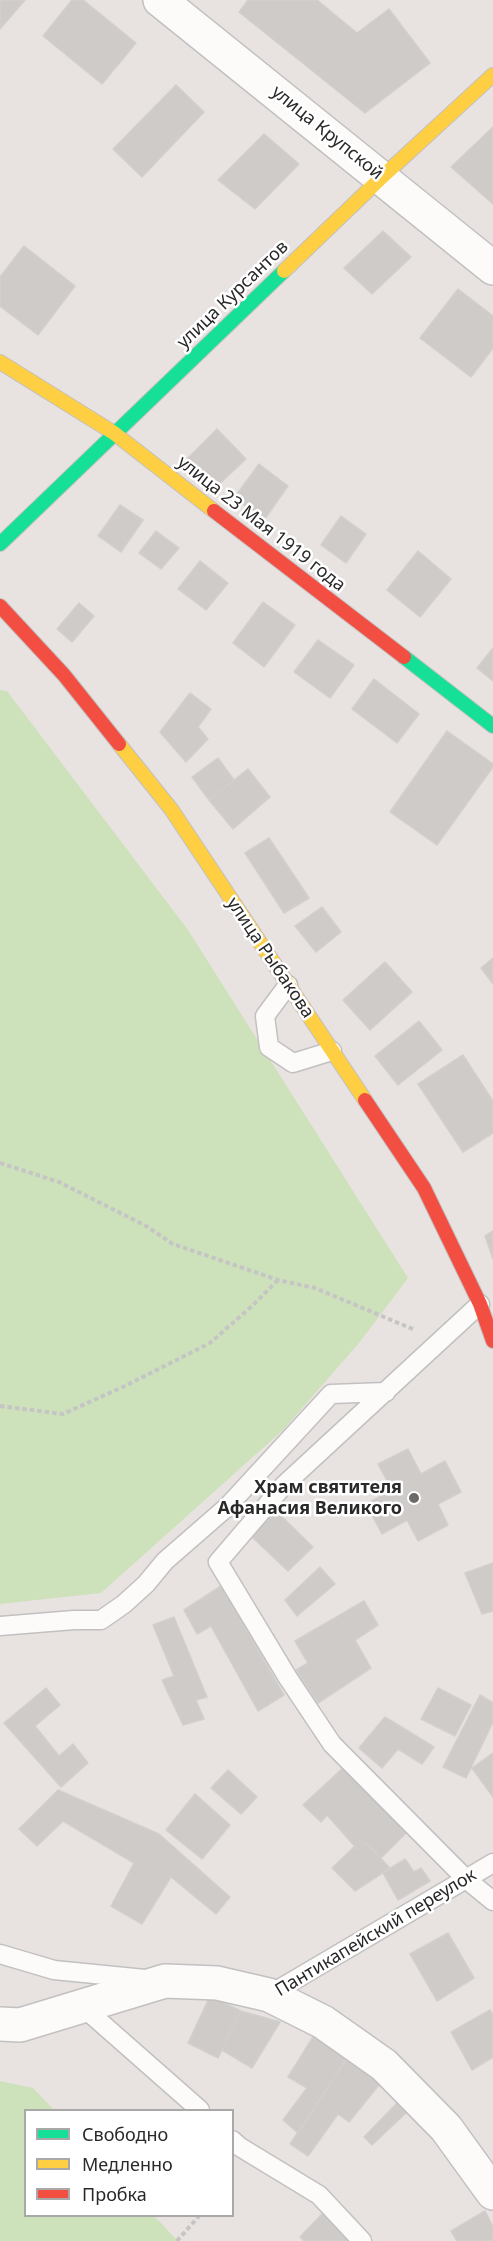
<!DOCTYPE html>
<html>
<head>
<meta charset="utf-8">
<style>
  body { margin:0 }
  #map { position:relative; width:493px; height:2241px; overflow:hidden; background:#e8e3e0; font-family:"Noto Sans",sans-serif }
  canvas { display:block }
  .legend { position:absolute; left:24px; top:2109px; width:210px; height:108px; box-sizing:border-box; background:#fff; border:2px solid #a9a9a9; margin:0; padding:8px 10px; list-style:none; font-size:18px; color:#292929 }
  .legend li { display:flex; align-items:center; gap:12px; height:30px }
  .legend b { width:30px; border:2px solid #a9a9a9 }
</style>
</head>
<body>
<div id="map">
<canvas width="493" height="2241"></canvas>
<ul class="legend">
<li><b style="height:8px;background:#16e098"></b>Свободно</li>
<li><b style="height:8px;background:#ffcf43"></b>Медленно</li>
<li><b style="height:8px;background:#f24e42"></b>Пробка</li>
</ul>
</div>
<script>
const context = document.querySelector('canvas').getContext('2d');
context.lineJoin = 'round';
function fill(path, color) {
  context.fillStyle = color;
  context.fill(path, 'evenodd');
}
function toPath(rows) {
  const path = new Path2D();
  for (const r of rows) {
    path.moveTo(r[0], r[1]);
    for (let i = 2; i < r.length; i += 2) path.lineTo(r[i], r[i + 1]);
  }
  return path;
}
function trace(path, color, width, dash) {
  context.strokeStyle = color;
  context.lineWidth = width;
  context.lineCap = dash ? 'butt' : 'round';
  context.setLineDash(dash || []);
  context.stroke(path);
}
function write(font, color, halo, rows, align = 'center') {
  context.font = font + ' "Noto Sans",sans-serif';
  context.lineWidth = 5;
  context.setLineDash([]);
  context.textBaseline = 'middle';
  context.strokeStyle = halo;
  context.fillStyle = color;
  for (const [text, x, y, turn = 0] of rows) {
    context.save();
    context.translate(x, y);
    context.rotate((+turn || 0) * Math.PI / 180);
    context.textAlign = isNaN(turn) ? turn : align;
    if (halo) context.strokeText(text, 0, 0);
    context.fillText(text, 0, 0);
    context.restore();
  }
}
fill(toPath([
  [0,690,7,691,188,930,408,1278,359,1343,283,1430,101,1593,0,1604],
  [0,2081,33,2088,54,2110,26,2110,26,2216,154,2216,178,2241,0,2241]
]), '#cde1ba');
const building = toPath([
  [0,0,25,0,0,29,0,0],
  [72,0,83,0,136,43,102,84,43,36,72,0],
  [248,0,317,0,357,33,389,9,430,63,365,113,239,12,248,0],
  [176,85,204,112,142,177,113,149,176,85],
  [493,127,493,204,451,167,493,127],
  [264,134,299,164,255,209,218,180,264,134],
  [383,231,411,257,372,294,344,268,383,231],
  [24,246,75,286,38,335,0,306,0,277,24,246],
  [458,289,493,316,493,348,471,377,420,338,458,289],
  [217,429,246,459,214,489,186,460,217,429],
  [259,464,288,486,264,520,234,498,259,464],
  [120,505,143,520,121,552,98,536,120,505],
  [341,516,366,534,346,563,321,545,341,516],
  [156,531,179,548,161,569,139,553,156,531],
  [418,551,451,579,420,617,387,590,418,551],
  [200,561,228,583,206,610,178,589,200,561],
  [263,602,295,625,264,667,233,643,263,602],
  [79,603,94,616,72,642,57,629,79,603],
  [318,640,354,665,330,698,294,672,318,640],
  [493,648,493,681,477,668,493,648],
  [374,679,419,714,397,743,352,709,374,679],
  [190,693,211,709,198,727,208,739,186,762,160,732,190,693],
  [447,731,493,764,493,767,437,845,390,812,447,731],
  [218,758,234,780,209,800,192,777,218,758],
  [248,769,270,797,233,829,209,800,248,769],
  [269,838,309,898,284,913,245,853,269,838],
  [322,907,341,932,316,952,295,926,322,907],
  [493,958,493,984,481,968,493,958],
  [385,962,412,992,370,1030,343,1000,385,962],
  [419,1021,442,1050,398,1085,375,1056,419,1021],
  [463,1055,493,1101,493,1133,463,1152,418,1084,463,1055],
  [493,1231,493,1259,485,1236,493,1231],
  [408,1449,421,1474,445,1461,461,1492,438,1504,448,1525,418,1541,407,1520,382,1534,366,1504,392,1490,378,1464,408,1449],
  [274,1509,313,1547,288,1571,251,1536,274,1509],
  [493,1563,493,1611,482,1614,465,1573,493,1563],
  [320,1567,335,1584,297,1616,285,1600,320,1567],
  [221,1586,284,1695,258,1711,211,1626,197,1634,184,1610,221,1586],
  [364,1601,378,1625,355,1640,371,1668,318,1703,296,1670,308,1663,295,1641,364,1601],
  [174,1617,207,1697,196,1700,204,1719,183,1725,162,1680,174,1676,153,1625,174,1617],
  [46,1688,60,1705,35,1726,59,1756,73,1744,88,1763,61,1787,4,1723,46,1688],
  [438,1688,471,1705,455,1736,421,1719,438,1688],
  [480,1695,493,1703,493,1722,466,1778,443,1767,480,1695],
  [385,1717,434,1747,422,1764,398,1749,382,1768,359,1748,385,1717],
  [493,1753,493,1797,472,1768,493,1753],
  [346,1765,408,1831,381,1858,366,1843,358,1850,327,1815,321,1822,303,1805,346,1765],
  [228,1770,257,1797,241,1814,211,1788,228,1770],
  [58,1790,159,1834,230,1897,216,1914,171,1877,142,1924,111,1906,134,1863,63,1821,37,1846,19,1829,58,1790],
  [195,1794,230,1825,202,1859,166,1830,195,1794],
  [366,1843,390,1868,355,1891,332,1868,355,1846,358,1850,366,1843],
  [405,1859,414,1872,421,1868,430,1881,398,1900,383,1873,405,1859],
  [448,1933,474,1978,437,2001,410,1954,448,1933],
  [210,1996,241,2011,218,2058,188,2043,210,1996],
  [490,2010,493,2015,493,2057,472,2070,451,2032,490,2010],
  [241,2011,280,2022,252,2068,222,2050,241,2011],
  [316,2032,350,2054,298,2133,283,2120,307,2088,288,2077,316,2032],
  [350,2054,383,2080,349,2122,338,2114,308,2156,290,2144,350,2054],
  [399,2101,408,2111,372,2145,364,2137,399,2101],
  [485,2211,493,2227,493,2241,457,2241,451,2231,485,2211],
  [323,2213,350,2240,349,2241,304,2241,300,2237,323,2213]
]);
fill(building, '#cecbc9');
trace(building, '#d2cfcc', 1.5);
const lane = toPath([
  [288,985,265,1016,269,1047,293,1063,332,1051],
  [480,1304,284,1485,218,1562,288,1678,332,1744,466,1879,493,1901],
  [0,1626,74,1620,101,1620,124,1604,146,1584,165,1561,227,1507,331,1394,386,1392],
  [0,1954,54,1970,145,1979],
  [269,1995,493,1863],
  [83,2007,200,2110],
  [232,2140,240,2147,319,2195,362,2241]
]);
const street = toPath([
  [160,0,493,268],
  [0,2024,20,2025,165,1981,217,1983,269,1995,323,2022,384,2065,446,2128,493,2193]
]);
const fast = toPath([
  [0,544,284,271],
  [404,657,493,726]
]);
const slow = toPath([
  [284,271,382,177,493,75],
  [0,362,114,433,214,511],
  [119,744,171,809,365,1100]
]);
const jam = toPath([
  [214,511,404,657],
  [0,606,64,675,119,744],
  [365,1100,424,1188,480,1304,493,1341]
]);
trace(lane, '#c2c0c1', 21);
trace(street, '#c2c0c1', 36);
trace(fast, '#c2c0c1', 16);
trace(slow, '#c2c0c1', 16);
trace(jam, '#c2c0c1', 16);
trace(toPath([
  [0,1163,59,1182,146,1226,173,1244,278,1280,315,1288,415,1330],
  [0,1406,63,1414,125,1386,210,1343,252,1306,278,1280],
  [177,2241,199,2216]
]), '#c6c5c5', 4, [4.5, 3]);
trace(lane, '#fcfbfa', 18);
trace(street, '#fcfbfa', 33);
trace(fast, '#16e098', 14);
trace(slow, '#ffcf43', 14);
trace(jam, '#f24e42', 14);
for (const [x, y, r, color] of [
  [414,1498,6,"#6c6a69"]
]) {
  const dot = new Path2D();
  dot.arc(x, y, r, 0, 2 * Math.PI);
  context.fillStyle = color;
  context.fill(dot);
  trace(dot, '#fff', 2);
}
write('18px', '#292929', '#fff', [
  ["улица Крупской",327,133,39],
  ["улица Курсантов",233,295,-44],
  ["улица 23 Мая 1919 года",261,524,38],
  ["улица Рыбакова",270,958,56],
  ["Пантикапейский переулок",376,1933,-31]
]);
write('bold 18px', '#292929', '#fff', [
  ["Храм святителя",402,1488],
  ["Афанасия Великого",402,1509]
], 'right');
</script>
</body>
</html>
